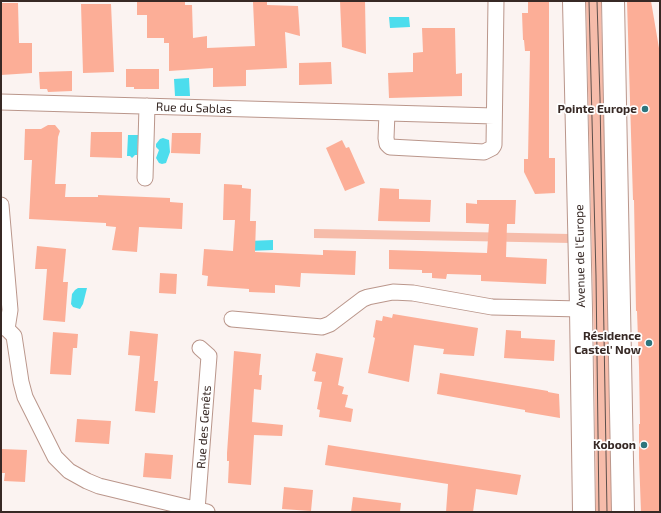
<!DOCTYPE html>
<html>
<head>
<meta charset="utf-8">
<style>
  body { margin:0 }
  #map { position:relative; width:661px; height:513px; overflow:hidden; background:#fbf3f1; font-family:"Exo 2",sans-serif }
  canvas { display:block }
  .frame { position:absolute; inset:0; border:2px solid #372925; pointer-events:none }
</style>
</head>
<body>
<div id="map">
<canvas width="661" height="513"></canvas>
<div class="frame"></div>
</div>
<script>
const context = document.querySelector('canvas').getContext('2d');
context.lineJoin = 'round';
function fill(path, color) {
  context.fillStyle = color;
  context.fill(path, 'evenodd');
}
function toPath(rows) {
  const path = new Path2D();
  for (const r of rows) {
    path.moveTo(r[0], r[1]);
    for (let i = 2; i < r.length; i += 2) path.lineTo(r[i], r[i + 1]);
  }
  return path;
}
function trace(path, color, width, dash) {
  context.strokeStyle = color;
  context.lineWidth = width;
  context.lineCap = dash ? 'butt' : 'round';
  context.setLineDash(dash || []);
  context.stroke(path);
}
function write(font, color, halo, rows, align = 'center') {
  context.font = font + ' "Exo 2",sans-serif';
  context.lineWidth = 3.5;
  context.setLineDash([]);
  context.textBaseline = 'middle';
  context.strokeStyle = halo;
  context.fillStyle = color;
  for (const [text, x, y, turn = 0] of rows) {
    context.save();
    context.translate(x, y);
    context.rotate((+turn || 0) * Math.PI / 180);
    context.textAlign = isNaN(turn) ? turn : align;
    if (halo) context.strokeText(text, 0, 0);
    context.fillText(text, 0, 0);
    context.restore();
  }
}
fill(toPath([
  [586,1,601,1,610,365,612,512,596,512,594,346],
  [314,229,570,234,571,243,314,238]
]), '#f6bcaa');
fill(toPath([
  [389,17,409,17,410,27,390,28],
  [189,78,190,96,175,96,174,79],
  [128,135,138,135,137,155,135,155,132,158,130,156,127,156],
  [163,138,169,140,170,152,166,163,162,164,159,163,156,158,159,150,156,147,156,144,160,139],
  [273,240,273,250,248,251,248,241],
  [78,288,87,288,83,304,80,309,73,307,71,304,72,294,75,290]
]), '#4cdded');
fill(toPath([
  [137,1,185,1,185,5,192,5,193,38,207,36,207,48,255,46,253,2,267,2,267,5,298,6,300,36,285,32,287,68,246,70,246,86,213,87,213,68,169,71,169,43,164,43,164,38,147,38,147,15,137,15],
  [340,1,365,1,366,54,342,47],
  [528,1,549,1,549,158,555,158,555,193,535,194,524,172,524,159,528,159,530,51,525,51,524,40,523,40,522,13,528,13],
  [627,1,651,1,660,54,660,512,641,512,639,458,639,424,640,424,639,367,637,311,636,311,634,200,633,200],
  [1,3,18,3,19,43,32,43,32,73,1,75],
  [81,4,111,4,114,72,83,73],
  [422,28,455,28,456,74,462,73,462,96,389,98,388,73,413,72,413,53,423,52],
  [331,62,332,84,299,85,299,63],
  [126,69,159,69,159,89,134,89,134,87,126,87],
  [72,71,72,91,48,92,47,89,40,89,39,72],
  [48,125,55,125,60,131,58,137,55,184,66,184,65,197,98,197,98,195,170,198,170,202,183,203,182,229,139,227,137,252,112,250,116,227,106,226,106,223,29,219,32,160,24,160,25,129,41,129],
  [91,132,122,132,122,158,90,157],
  [172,133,201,133,200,154,171,153],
  [342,140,346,148,349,147,365,183,345,191,326,148],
  [224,184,242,185,242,188,251,189,250,221,256,221,255,252,323,255,323,250,356,251,355,275,301,273,300,287,275,285,275,293,249,292,249,289,207,286,208,276,202,275,204,249,233,251,235,220,223,220],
  [380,188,399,189,399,199,431,200,430,222,378,221],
  [477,200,516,200,515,224,507,224,506,257,547,259,546,284,481,281,481,275,447,274,446,279,432,278,432,273,422,273,422,270,389,269,389,250,487,253,489,224,466,223,466,203,477,204],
  [37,246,66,249,63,282,68,282,65,322,43,320,47,269,35,269],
  [160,273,177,274,176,294,159,293],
  [393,314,478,328,474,356,443,354,444,349,414,345,409,382,368,373,375,338,373,337,376,320,382,321,383,316,392,318],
  [506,330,521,331,521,338,555,340,554,361,504,358],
  [130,331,158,334,154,381,158,381,155,413,135,411,140,356,128,355],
  [53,332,78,334,77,348,73,348,71,375,50,374],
  [234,351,261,354,259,375,262,375,261,390,254,389,252,422,283,425,282,436,254,435,251,485,228,483,229,461,227,461,227,453],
  [316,353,343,358,338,385,344,387,342,394,348,395,345,407,353,409,351,422,319,417,320,410,317,409,322,382,314,381,316,372,312,371],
  [440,373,548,391,548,392,559,394,560,418,525,412,525,410,437,394],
  [77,419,111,421,109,444,75,442],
  [328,445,521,475,517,495,476,489,473,512,446,512,448,484,325,465],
  [1,449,27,450,25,482,4,481,5,473,1,473],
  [145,453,173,455,171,479,143,477],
  [284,487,313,490,311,511,282,509],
  [353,497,401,503,400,512,351,512]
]), '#fcae97');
const minor = toPath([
  [1,102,494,116],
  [387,113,386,138,387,144,390,147,484,152,492,148,494,145,496,1],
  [145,178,147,106],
  [1,205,10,310,7,329],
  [232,319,322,327,330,324,363,299,368,297,393,292,413,293,492,307,581,309],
  [1,327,7,329,14,336,21,382,25,397,55,457,69,471,87,481,99,486,207,512],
  [197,510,209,356,200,348]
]);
const primary = toPath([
  [574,1,581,309,584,512],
  [613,1,623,512]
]);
trace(minor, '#ba968b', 17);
trace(primary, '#ba968b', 24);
trace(minor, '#fff', 15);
trace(primary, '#fff', 22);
trace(toPath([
  [589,1,596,276,599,512],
  [597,1,600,98,607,512]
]), '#5d504c', 1);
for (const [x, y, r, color] of [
  [645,109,4,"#2c757d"],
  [649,343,4,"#2c757d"],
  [644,445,4,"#2c757d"]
]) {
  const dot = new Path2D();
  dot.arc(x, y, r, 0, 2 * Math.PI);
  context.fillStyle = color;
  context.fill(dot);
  trace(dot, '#fff', 1.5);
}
write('12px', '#372925', '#fff', [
  ["Rue du Sablas",194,108,2],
  ["Avenue de l'Europe",580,256,-91],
  ["Rue des Genêts",204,427,-86]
]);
write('bold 12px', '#372925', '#fff', [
  ["Pointe Europe",637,109],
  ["Résidence",641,336],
  ["Castel' Now",641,350],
  ["Koboon",636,445]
], 'right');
</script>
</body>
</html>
